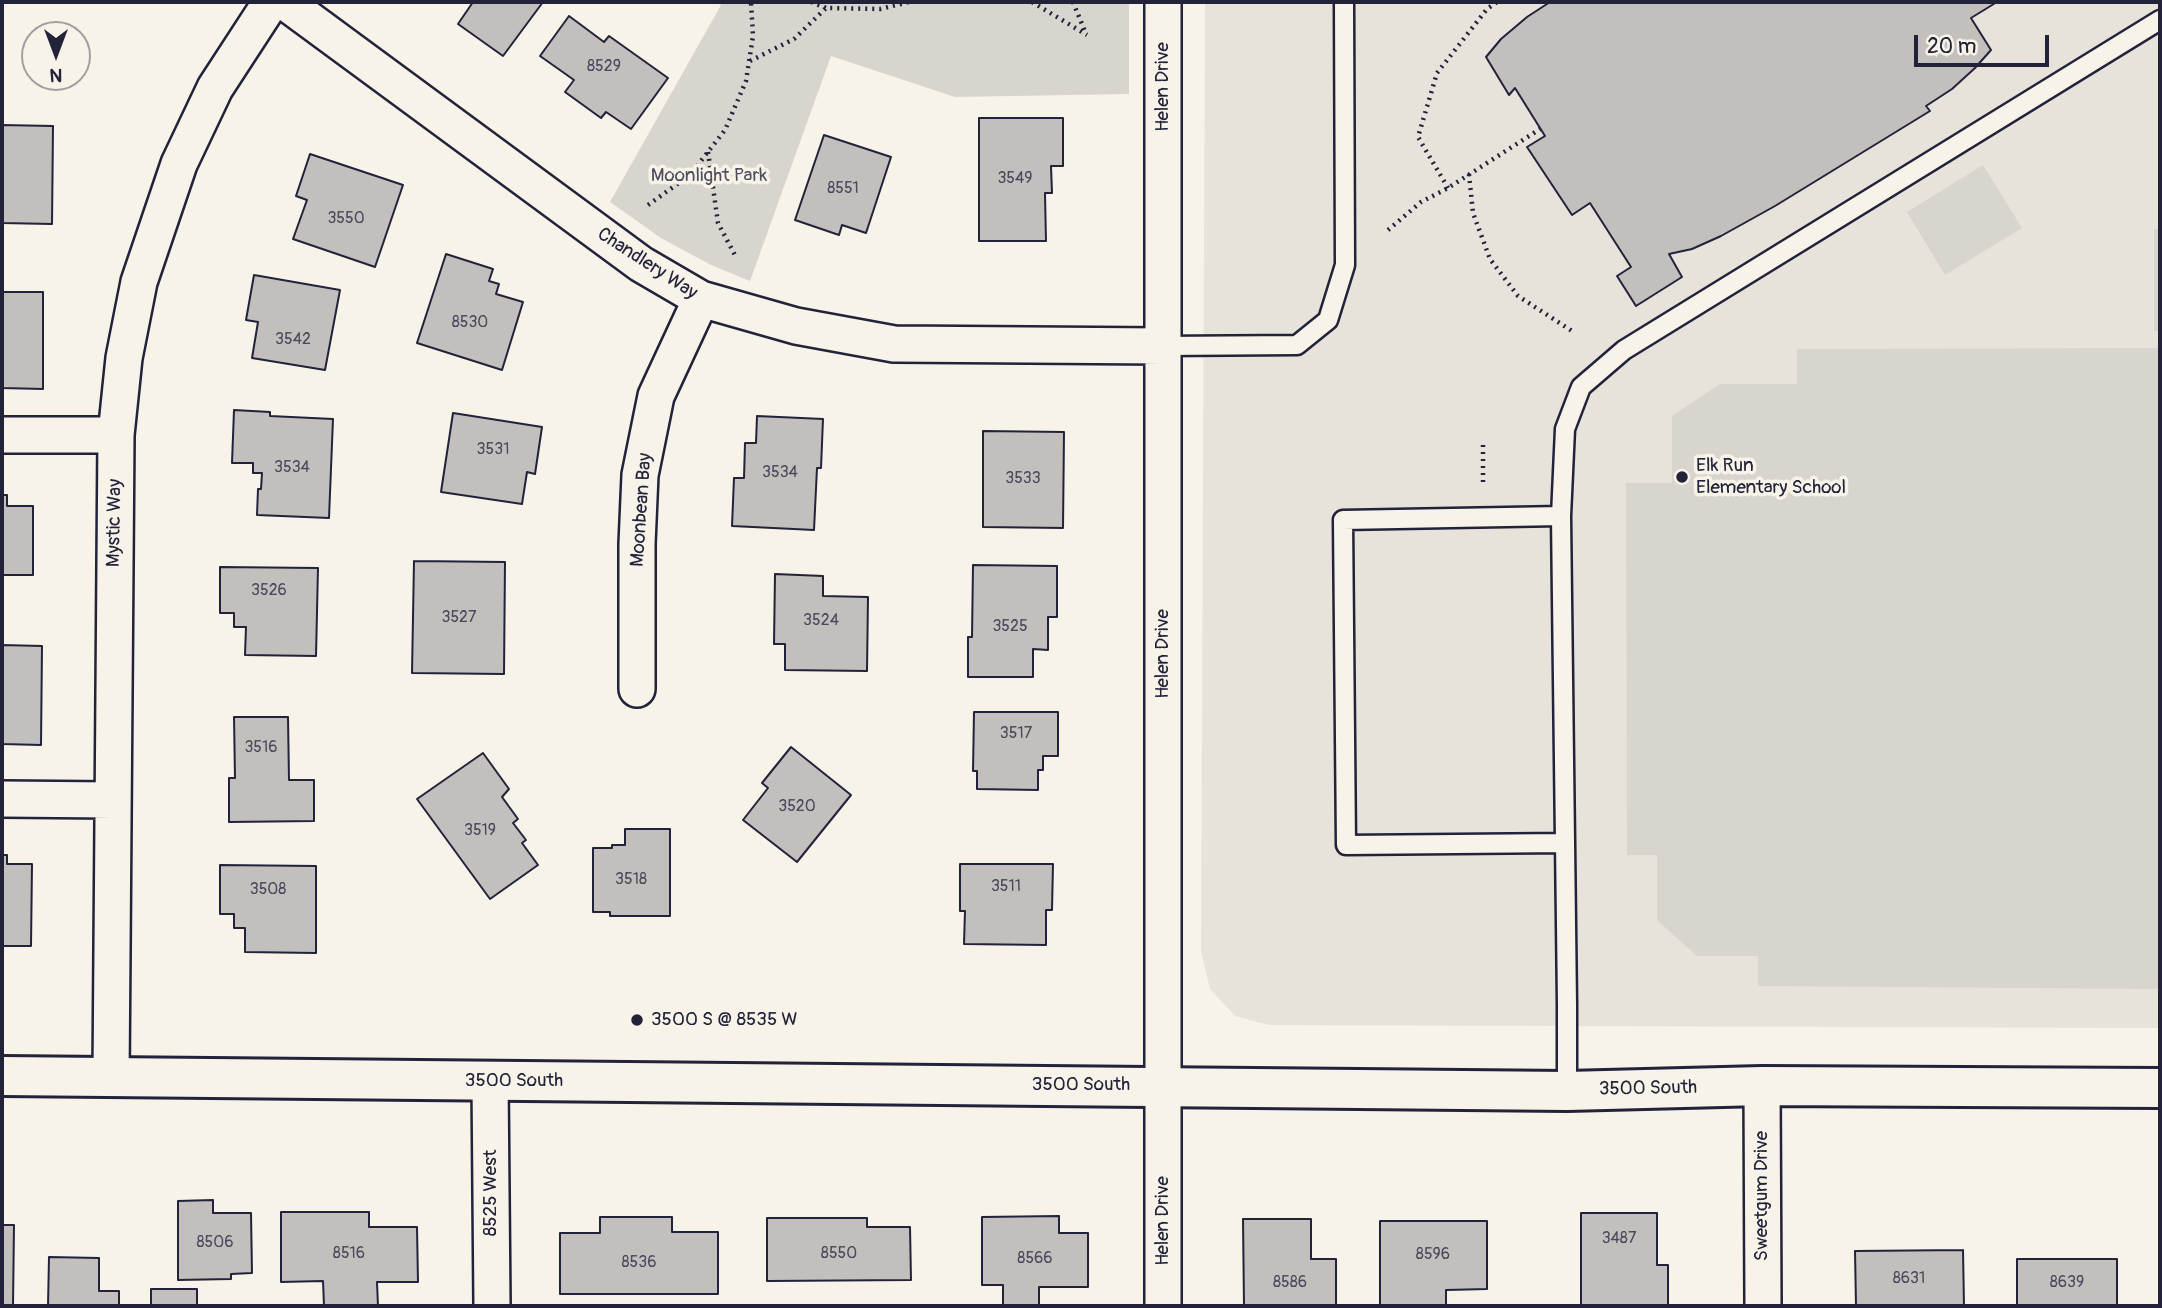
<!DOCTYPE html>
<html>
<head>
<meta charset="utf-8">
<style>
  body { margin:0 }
  #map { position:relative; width:2162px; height:1308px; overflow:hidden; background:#f7f3e8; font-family:Pangolin,sans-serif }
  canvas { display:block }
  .frame { position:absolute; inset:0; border:4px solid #22223b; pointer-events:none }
  .north { position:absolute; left:21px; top:21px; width:70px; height:70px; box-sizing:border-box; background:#f7f3e8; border:2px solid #a29fa3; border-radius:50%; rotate:180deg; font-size:19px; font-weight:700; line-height:28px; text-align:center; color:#22223b }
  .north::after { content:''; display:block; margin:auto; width:24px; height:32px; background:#22223b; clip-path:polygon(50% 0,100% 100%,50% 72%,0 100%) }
  .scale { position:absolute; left:1914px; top:35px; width:135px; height:32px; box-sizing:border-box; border:4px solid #22223b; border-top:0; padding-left:9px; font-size:21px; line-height:24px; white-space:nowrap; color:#22223b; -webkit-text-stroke:5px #f7f3e8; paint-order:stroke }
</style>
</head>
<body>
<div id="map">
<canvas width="2162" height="1308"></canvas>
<div class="frame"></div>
<div class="north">N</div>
<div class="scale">20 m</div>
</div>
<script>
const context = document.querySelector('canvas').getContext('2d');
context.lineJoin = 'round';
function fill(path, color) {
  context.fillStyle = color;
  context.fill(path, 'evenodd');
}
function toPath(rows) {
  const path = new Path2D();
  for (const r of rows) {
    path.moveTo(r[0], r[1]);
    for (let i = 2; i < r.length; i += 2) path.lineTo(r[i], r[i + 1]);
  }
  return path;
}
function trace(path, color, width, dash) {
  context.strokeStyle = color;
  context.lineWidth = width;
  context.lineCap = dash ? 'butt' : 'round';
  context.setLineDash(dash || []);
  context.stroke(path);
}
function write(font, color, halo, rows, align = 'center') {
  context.font = font + ' Pangolin,sans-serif';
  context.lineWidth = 7;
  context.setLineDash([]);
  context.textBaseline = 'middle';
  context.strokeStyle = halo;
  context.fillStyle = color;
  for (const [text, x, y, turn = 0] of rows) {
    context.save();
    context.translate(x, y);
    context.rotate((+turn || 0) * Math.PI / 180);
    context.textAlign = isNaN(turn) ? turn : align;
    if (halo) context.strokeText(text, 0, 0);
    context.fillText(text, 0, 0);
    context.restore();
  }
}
fill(toPath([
  [1205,2,2160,2,2160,1028,1269,1025,1235,1016,1210,989,1201,952]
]), '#e7e3db');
fill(toPath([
  [717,2,1129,2,1129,94,955,97,831,56,750,281,711,265,661,238,610,202,721,5],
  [1983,165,2022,228,1945,275,1907,212],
  [2154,229,2160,229,2160,331,2154,331],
  [2160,348,2160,989,1758,986,1758,956,1697,956,1657,920,1657,855,1627,855,1626,483,1672,483,1672,416,1720,384,1797,384,1797,349]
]), '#d8d5cf');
const building = toPath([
  [473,2,543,2,503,56,458,24,473,2],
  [1550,2,1997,2,1971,18,1991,50,1975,68,1952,89,1926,106,1930,111,1775,206,1721,236,1692,249,1669,254,1682,277,1636,306,1617,276,1631,267,1590,203,1572,215,1527,147,1545,136,1515,88,1509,95,1486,57,1501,39,1527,17,1550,2],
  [569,16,604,42,609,36,668,78,631,129,606,112,601,118,565,92,574,80,540,56,569,16],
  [979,118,1063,118,1063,166,1051,166,1052,193,1045,193,1046,241,979,241,979,118],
  [2,125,53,126,52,224,2,223,2,125],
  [824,135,891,157,866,233,842,225,839,235,795,220,824,135],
  [310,154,403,185,375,267,293,239,307,200,296,196,310,154],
  [446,254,493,269,489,281,499,284,496,294,523,302,502,370,417,343,446,254],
  [254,275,340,290,325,370,252,358,258,322,246,320,254,275],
  [2,292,43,292,43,389,2,388,2,292],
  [234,410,270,412,270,416,333,419,329,518,257,515,258,489,261,489,262,473,253,473,253,463,232,463,234,410],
  [453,413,542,427,535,474,527,472,522,504,441,492,453,413],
  [757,416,823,419,821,468,817,468,814,530,732,526,734,478,744,478,745,443,756,443,757,416],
  [983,431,1064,432,1063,528,983,527,983,431],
  [2,495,7,495,7,506,33,506,33,575,2,575,2,495],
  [414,561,505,562,504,674,412,673,414,561],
  [973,565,1057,566,1057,617,1048,617,1048,650,1033,649,1033,677,968,677,968,637,972,637,973,565],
  [220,567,318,568,316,656,245,655,246,627,234,627,234,613,220,613,220,567],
  [775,574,823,576,823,596,868,597,867,671,785,670,785,644,774,644,775,574],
  [2,645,42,646,41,745,2,744,2,645],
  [974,712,1058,712,1058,756,1043,756,1043,770,1038,770,1038,790,977,789,977,771,973,771,974,712],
  [234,717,288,717,289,780,314,780,314,821,229,822,229,778,235,778,234,717],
  [791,747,851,795,797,862,743,820,768,788,762,783,791,747],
  [483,753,509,789,502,797,518,819,513,823,526,840,522,843,538,865,490,899,417,799,483,753],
  [625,829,670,829,670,916,610,916,610,912,593,912,593,848,612,848,612,845,625,845,625,829],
  [2,855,7,855,7,864,32,864,31,946,2,946,2,855],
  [960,864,1053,864,1052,910,1046,910,1046,945,964,944,965,911,960,911,960,864],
  [220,865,316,866,316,953,245,952,245,928,234,928,234,914,220,914,220,865],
  [213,1200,213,1213,251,1213,252,1273,231,1274,231,1279,178,1280,178,1201,213,1200],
  [281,1212,369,1212,369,1227,417,1227,418,1282,377,1282,378,1306,324,1306,323,1281,281,1282,281,1212],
  [1581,1213,1657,1213,1657,1265,1668,1265,1668,1306,1581,1306,1581,1213],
  [1059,1216,1059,1233,1088,1233,1088,1287,1039,1287,1039,1306,1003,1306,1003,1285,982,1285,982,1217,1059,1216],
  [600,1217,672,1217,672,1232,718,1232,718,1294,560,1294,560,1233,600,1233,600,1217],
  [767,1218,867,1218,867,1227,910,1227,911,1280,767,1281,767,1218],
  [1243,1219,1311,1219,1311,1259,1336,1259,1336,1306,1244,1306,1243,1219],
  [1380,1221,1487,1221,1487,1289,1446,1290,1446,1306,1380,1306,1380,1221],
  [2,1225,14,1225,13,1306,2,1306,2,1225],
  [1963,1250,1964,1306,1856,1306,1855,1251,1963,1250],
  [49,1257,99,1258,99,1291,119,1291,119,1306,48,1306,49,1257],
  [2017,1259,2117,1259,2117,1306,2017,1306,2017,1259],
  [151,1289,197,1289,197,1306,151,1306,151,1289]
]);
fill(building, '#c2bfbd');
trace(building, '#22223b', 2);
const service = toPath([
  [1163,346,1297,345,1328,320,1345,265,1344,2],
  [1561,516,1565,429,1581,387,1624,350,2160,20],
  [1565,843,1346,845,1343,520,1561,516,1567,1005,1567,1091]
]);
const minor = toPath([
  [285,2,641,264,701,299,796,326,894,344,1163,346],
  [2,435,116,435],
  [637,689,637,544,640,475,656,396,701,299],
  [2,799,112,800],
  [111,1077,116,435,124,358,139,282,179,164,215,88,271,2],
  [490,1080,492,1306],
  [1762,1086,1763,1306],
  [1163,1306,1163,2]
]);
const tertiary = toPath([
  [2,1076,1567,1091,1762,1086,2160,1088]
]);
trace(service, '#22223b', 23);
trace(minor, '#22223b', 40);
trace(tertiary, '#22223b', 44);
trace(toPath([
  [811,2,826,8],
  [1032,2,1087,35],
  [1073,2,1086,34],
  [750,61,794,39,826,8,880,9,909,2],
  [708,152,718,223,736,257],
  [1469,174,1473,213,1490,259,1518,296,1572,331],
  [1448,188,1418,137,1437,73,1487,9,1497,2],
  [648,205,690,175,725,130,746,81,753,36,751,2],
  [1388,230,1421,202,1448,188,1540,129],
  [1483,445,1483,486]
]), '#22223b', 4.5, [2, 5]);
trace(service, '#f7f3e8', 18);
trace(minor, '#f7f3e8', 35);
trace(tertiary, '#f7f3e8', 38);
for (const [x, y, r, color] of [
  [1682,477,7,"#22223b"],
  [637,1020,7,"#22223b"]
]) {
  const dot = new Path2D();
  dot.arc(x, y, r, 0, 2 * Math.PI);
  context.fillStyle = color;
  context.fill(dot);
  trace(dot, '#f7f3e8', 2.5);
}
write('16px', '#4a495c', null, [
  ["8529",604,67],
  ["3549",1015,179],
  ["8551",843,189],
  ["3550",346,219],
  ["8530",470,323],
  ["3542",293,340],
  ["3531",493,450],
  ["3534",292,468],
  ["3534",780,473],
  ["3533",1023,479],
  ["3526",269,591],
  ["3527",459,618],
  ["3524",821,621],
  ["3525",1010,627],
  ["3517",1016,734],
  ["3516",261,748],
  ["3520",797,807],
  ["3519",480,831],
  ["3518",631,880],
  ["3511",1006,887],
  ["3508",268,890],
  ["3487",1619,1239],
  ["8506",215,1243],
  ["8516",349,1254],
  ["8550",839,1254],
  ["8596",1433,1255],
  ["8566",1035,1259],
  ["8536",639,1263],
  ["8631",1909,1279],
  ["8586",1290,1283],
  ["8639",2067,1283]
]);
write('19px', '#22223b', '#f7f3e8', [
  ["Helen Drive",1163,87,-90],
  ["Chandlery Way",647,264,33],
  ["Moonbean Bay",642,510,-86],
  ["Mystic Way",115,523,-89],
  ["Helen Drive",1163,654,-90],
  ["3500 South",514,1081],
  ["3500 South",1081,1085],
  ["3500 South",1648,1089,-1],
  ["8525 West",491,1193,-90],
  ["Sweetgum Drive",1762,1196,-90],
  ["Helen Drive",1163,1221,-90]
]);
write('19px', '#504f60', '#f7f3e8', [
  ["Moonlight Park",709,176]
]);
write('19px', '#22223b', '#f7f3e8', [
  ["Elk Run",1696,466],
  ["Elementary School",1696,488],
  ["3500 S @ 8535 W",651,1020]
], 'left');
</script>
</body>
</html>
